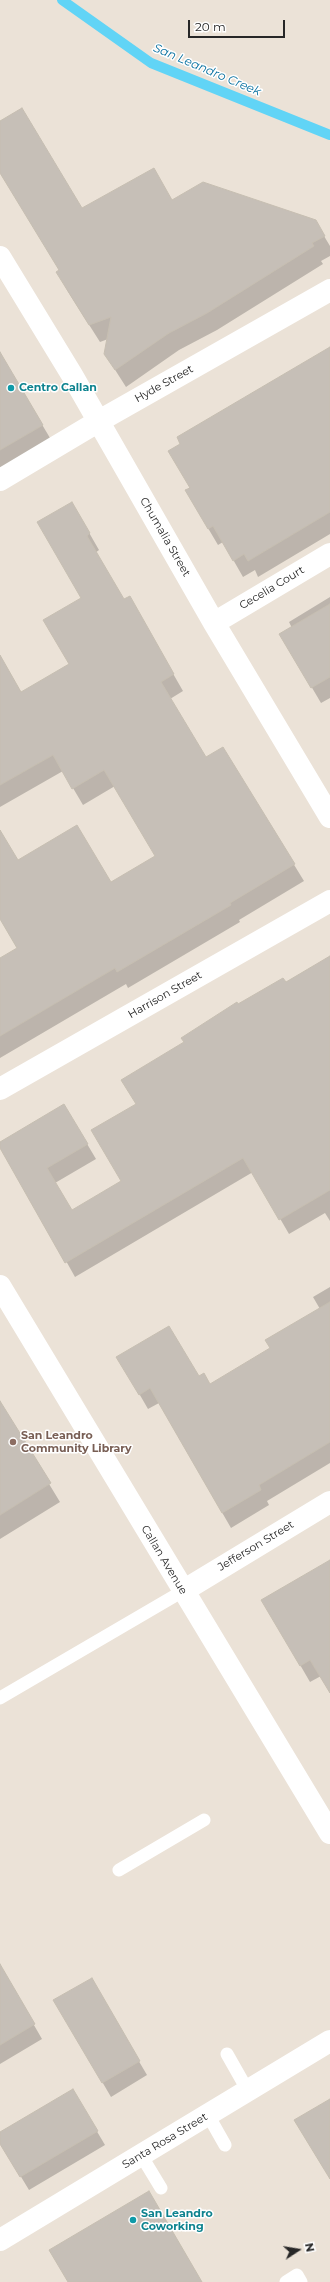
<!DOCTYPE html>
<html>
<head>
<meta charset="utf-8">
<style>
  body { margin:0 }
  #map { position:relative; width:330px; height:2282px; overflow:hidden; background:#ebe2d7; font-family:Montserrat,sans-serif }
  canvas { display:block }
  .north { position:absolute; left:278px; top:2230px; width:40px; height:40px; -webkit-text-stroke:3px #fff; paint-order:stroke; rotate:78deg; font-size:11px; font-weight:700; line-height:16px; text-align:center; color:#272727 }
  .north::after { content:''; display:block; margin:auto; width:14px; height:18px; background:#272727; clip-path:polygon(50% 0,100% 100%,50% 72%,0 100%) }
  .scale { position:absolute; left:188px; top:20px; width:97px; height:18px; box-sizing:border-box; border:2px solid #272727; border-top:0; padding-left:5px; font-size:12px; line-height:14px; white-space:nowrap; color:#272727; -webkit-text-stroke:3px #fff; paint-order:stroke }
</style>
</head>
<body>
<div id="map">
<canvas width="330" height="2282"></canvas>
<div class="north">N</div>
<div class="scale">20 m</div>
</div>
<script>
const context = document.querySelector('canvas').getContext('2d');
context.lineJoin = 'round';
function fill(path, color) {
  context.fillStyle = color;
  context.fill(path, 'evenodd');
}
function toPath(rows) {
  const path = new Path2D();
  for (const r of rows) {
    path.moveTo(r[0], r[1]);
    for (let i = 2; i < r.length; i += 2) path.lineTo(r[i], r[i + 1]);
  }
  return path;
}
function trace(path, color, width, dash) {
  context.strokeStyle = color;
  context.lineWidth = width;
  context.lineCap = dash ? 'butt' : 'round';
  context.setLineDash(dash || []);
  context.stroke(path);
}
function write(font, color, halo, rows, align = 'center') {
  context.font = font + ' Montserrat,sans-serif';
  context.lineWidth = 3;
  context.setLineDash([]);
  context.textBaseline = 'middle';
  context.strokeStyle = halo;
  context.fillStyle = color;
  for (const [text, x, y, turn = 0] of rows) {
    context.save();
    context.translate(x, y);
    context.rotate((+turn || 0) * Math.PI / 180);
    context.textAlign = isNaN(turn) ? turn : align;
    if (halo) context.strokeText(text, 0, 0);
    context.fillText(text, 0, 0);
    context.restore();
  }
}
fill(toPath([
  [0,122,82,209,172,201,315,221,330,246,330,256,321,261,323,264,217,330,179,350,126,387,105,354,108,339,100,342,67,290,60,270,0,172],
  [330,348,330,534,258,577,255,570,243,577,223,542,218,545,186,491],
  [0,354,53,443,0,475],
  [72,503,99,550,95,553,124,601,129,597,183,691,170,699,206,759,223,749,304,881,239,920,240,922,128,988,126,984,0,1058,0,960,18,949,0,918,0,832,18,862,110,883,156,856,115,786,83,805,63,771,0,807,0,657,21,693,70,664,82,598],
  [330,597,330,698,321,703,281,635,292,628,289,622],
  [330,957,330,1221,325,1213,289,1234,253,1172,75,1277,0,1143,64,1105,96,1159,55,1183,72,1211,122,1181,137,1105,185,1043,238,1006,285,983],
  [330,1287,330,1463,267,1501,269,1505,231,1528,159,1403,148,1409,118,1357,199,1378,210,1385,271,1349,320,1309,313,1297],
  [0,1403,60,1502,0,1539],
  [330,1561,330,1691,321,1676,310,1682,263,1601],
  [91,1980,147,2075,111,2097,55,2001],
  [12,1987,42,2039,0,2064,0,1995],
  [73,2091,105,2145,29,2190,0,2142,0,2133]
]), '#0003');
trace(toPath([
  [62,0,151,63,330,135]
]), '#61d4f6', 10);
const building = toPath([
  [22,108,82,208,154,168,172,200,203,182,316,220,325,236,312,243,314,246,207,313,169,333,115,370,104,354,111,317,89,325,56,272,59,270,0,173,0,121,22,108],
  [330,347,330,512,248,561,244,554,233,561,213,526,208,529,185,490,190,488,168,451,180,444,177,437,330,347],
  [0,352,43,425,0,450,0,352],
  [72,502,90,533,87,536,124,599,130,596,174,674,161,682,206,757,223,747,295,864,230,903,231,905,117,972,115,968,0,1036,0,958,17,948,0,919,0,830,18,860,77,825,111,882,155,856,104,770,72,789,53,755,0,785,0,655,21,692,69,664,43,620,81,598,37,522,72,502],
  [330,604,330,677,311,688,279,634,330,604],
  [330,956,330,1190,279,1220,243,1158,65,1263,0,1148,0,1142,64,1104,88,1144,47,1168,72,1210,121,1181,91,1130,136,1104,121,1080,184,1042,181,1038,237,1002,238,1004,283,978,286,982,330,956],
  [330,1302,330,1442,259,1485,261,1490,222,1513,150,1388,139,1395,116,1357,169,1326,199,1376,204,1373,210,1384,270,1348,265,1340,330,1302],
  [0,1401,51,1483,0,1515,0,1401],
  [330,1560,330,1693,310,1660,300,1666,261,1600,330,1560],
  [0,1964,35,2024,0,2045,0,1964],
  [92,1978,140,2061,102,2083,53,2000,92,1978],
  [73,2089,98,2131,20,2177,0,2144,0,2132,73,2089],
  [330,2099,330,2179,294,2120,330,2099],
  [149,2191,202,2282,68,2282,49,2250,149,2191]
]);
fill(building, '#c6bfb7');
trace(building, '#c6beb1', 1);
trace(toPath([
  [0,1698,183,1591],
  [119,1870,204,1820],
  [227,2054,248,2091],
  [208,2115,225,2145],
  [141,2155,161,2188],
  [286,2282,297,2275,301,2282]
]), '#fff', 13);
trace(toPath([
  [0,257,72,375,214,623,330,817],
  [0,480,99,421,330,290],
  [214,623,330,554],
  [0,1089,330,901],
  [0,1286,330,1833],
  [183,1591,330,1502],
  [0,2240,330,2041]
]), '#fff', 22);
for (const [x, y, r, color] of [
  [11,388,4,"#0f9aa8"],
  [13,1442,4,"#8d6e63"],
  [133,2220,4,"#0f9aa8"]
]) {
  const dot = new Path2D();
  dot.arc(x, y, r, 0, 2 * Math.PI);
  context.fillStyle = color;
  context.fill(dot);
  trace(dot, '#fff', 1.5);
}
write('11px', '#272727', '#fff', [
  ["Hyde Street",164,384,-29],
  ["Chumalia Street",165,537,60],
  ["Cecelia Court",272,588,-31],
  ["Harrison Street",165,995,-30],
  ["Jefferson Street",256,1546,-31],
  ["Callan Avenue",164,1560,59],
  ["Santa Rosa Street",165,2141,-31]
]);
write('bold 11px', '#0d838f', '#fff', [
  ["Centro Callan",19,388],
  ["San Leandro",141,2214],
  ["Coworking",141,2227]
], 'left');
write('bold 11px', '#785e54', '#fff', [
  ["San Leandro",21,1436],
  ["Community Library",21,1449]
], 'left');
write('italic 12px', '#046e9e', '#fff', [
  ["San Leandro Creek",207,70,23]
]);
</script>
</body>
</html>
